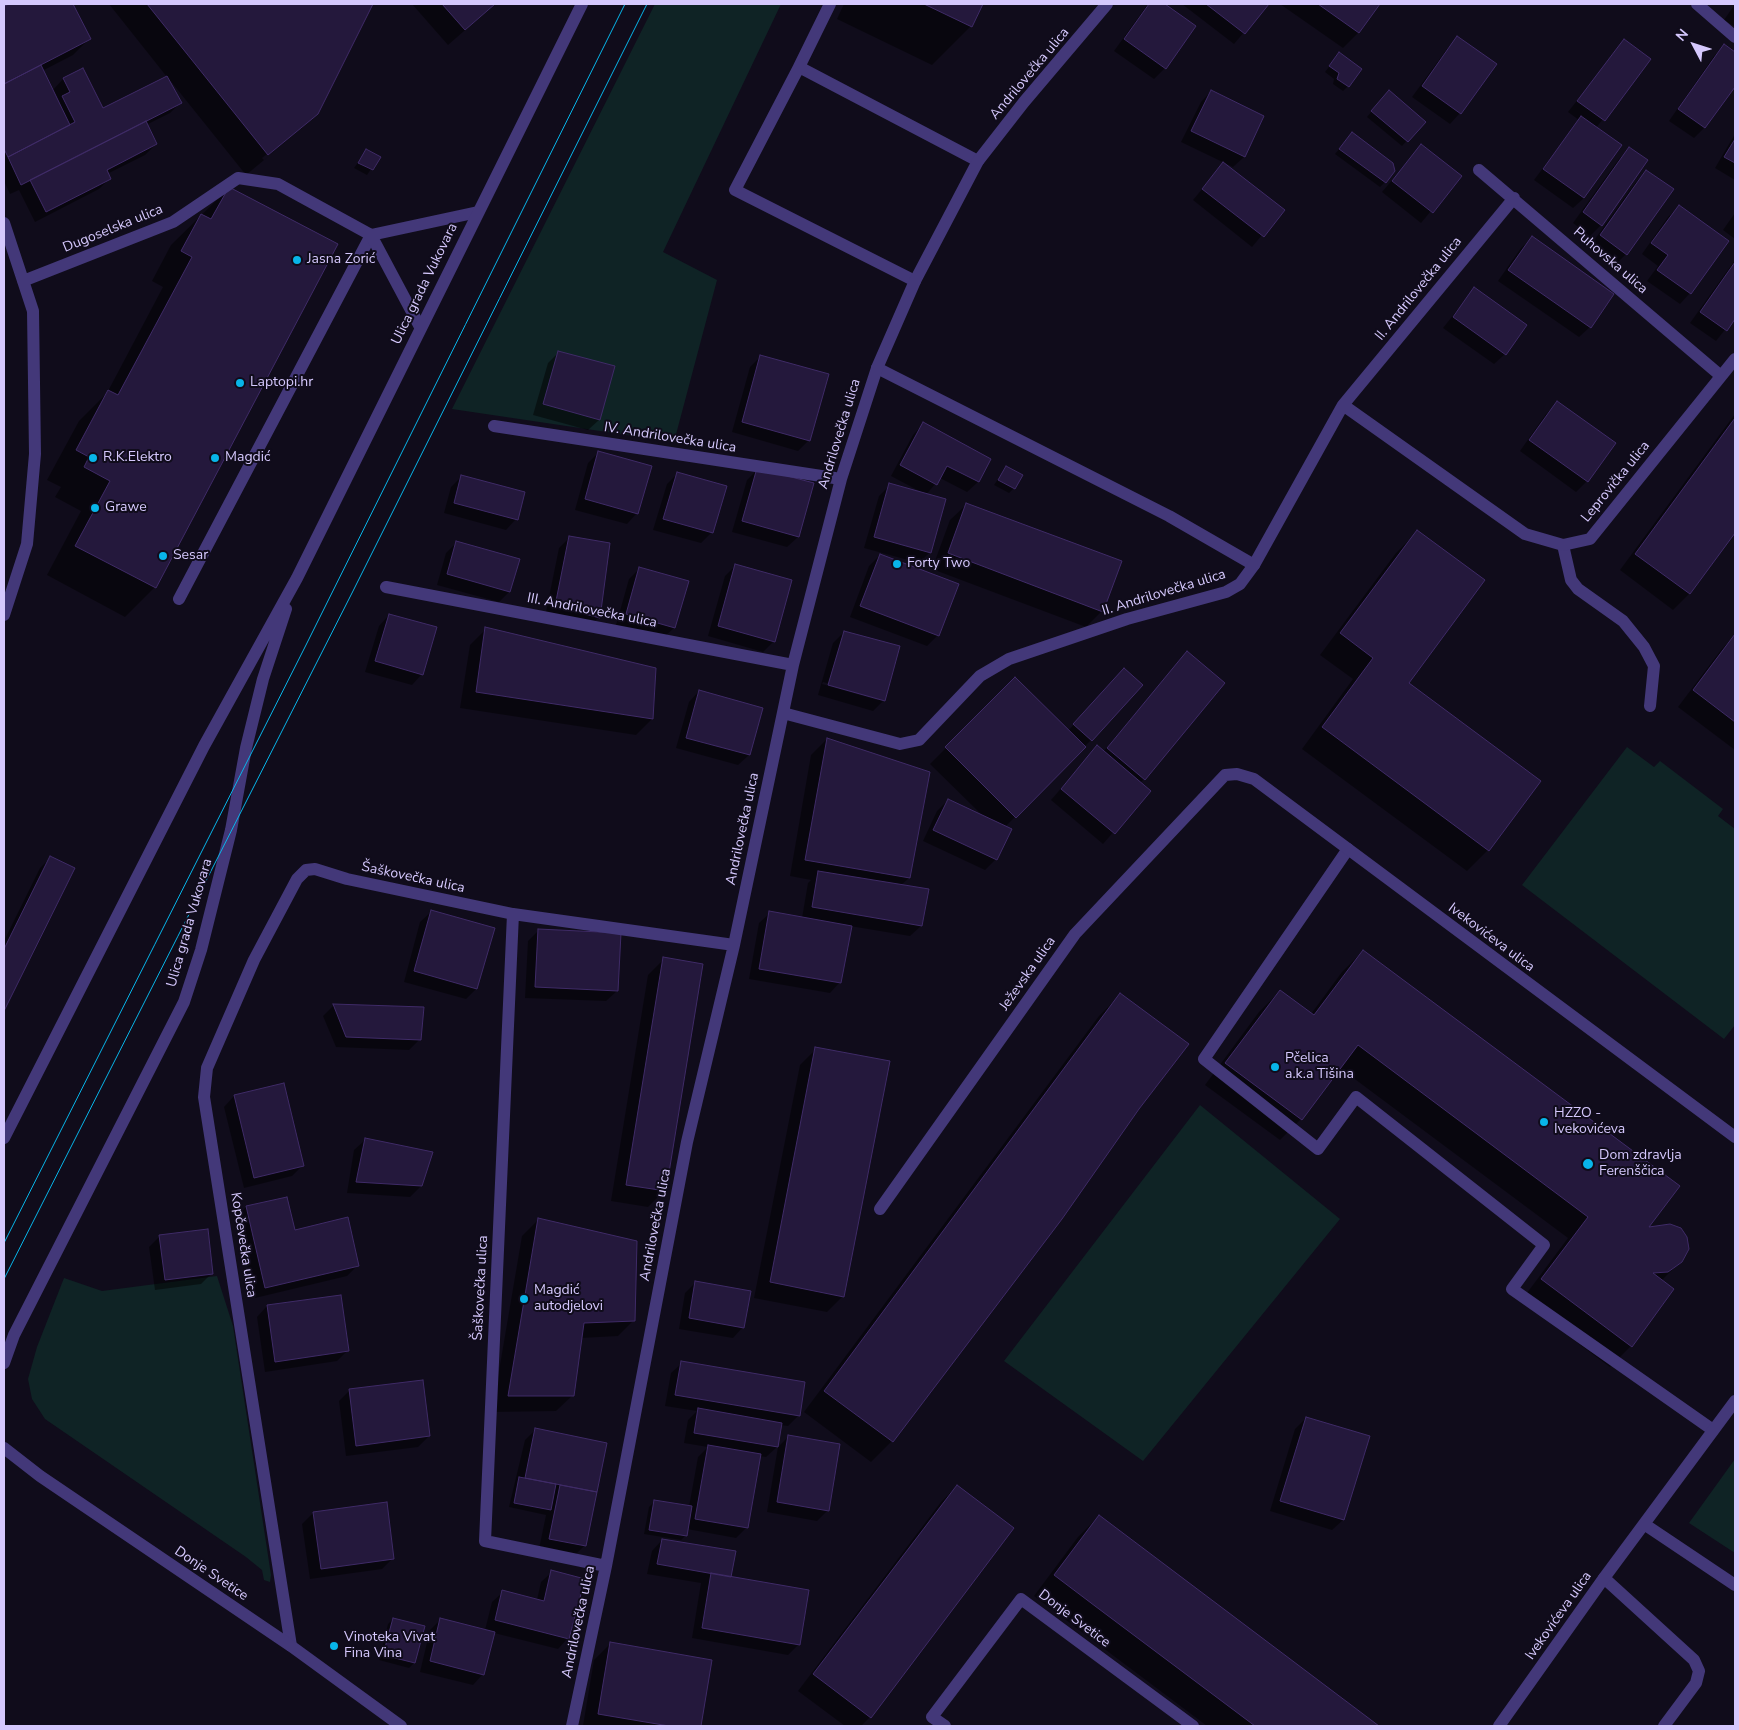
<!DOCTYPE html>
<html>
<head>
<meta charset="utf-8">
<style>
  body { margin:0 }
  #map { position:relative; width:1739px; height:1730px; overflow:hidden; background:#100c1b; font-family:"Nunito Sans",sans-serif }
  canvas { display:block }
  .frame { position:absolute; inset:0; border:5px solid #d5c8fd; pointer-events:none }
  .north { position:absolute; left:1669px; top:20px; width:50px; height:50px; -webkit-text-stroke:4px #100c1b; paint-order:stroke; rotate:310deg; font-size:14px; font-weight:700; line-height:20px; text-align:center; color:#d5c8fd }
  .north::after { content:''; display:block; margin:auto; width:18px; height:22px; background:#d5c8fd; clip-path:polygon(50% 0,100% 100%,50% 72%,0 100%) }
</style>
</head>
<body>
<div id="map">
<canvas width="1739" height="1730"></canvas>
<div class="frame"></div>
<div class="north">N</div>
</div>
<script>
const context = document.querySelector('canvas').getContext('2d');
context.lineJoin = 'round';
function fill(path, color) {
  context.fillStyle = color;
  context.fill(path, 'evenodd');
}
function toPath(rows) {
  const path = new Path2D();
  for (const r of rows) {
    path.moveTo(r[0], r[1]);
    for (let i = 2; i < r.length; i += 2) path.lineTo(r[i], r[i + 1]);
  }
  return path;
}
function trace(path, color, width, dash) {
  context.strokeStyle = color;
  context.lineWidth = width;
  context.lineCap = dash ? 'butt' : 'round';
  context.setLineDash(dash || []);
  context.stroke(path);
}
function write(font, color, halo, rows, align = 'center') {
  context.font = font + ' "Nunito Sans",sans-serif';
  context.lineWidth = 4;
  context.setLineDash([]);
  context.textBaseline = 'middle';
  context.strokeStyle = halo;
  context.fillStyle = color;
  for (const [text, x, y, turn = 0] of rows) {
    context.save();
    context.translate(x, y);
    context.rotate((+turn || 0) * Math.PI / 180);
    context.textAlign = isNaN(turn) ? turn : align;
    if (halo) context.strokeText(text, 0, 0);
    context.fillText(text, 0, 0);
    context.restore();
  }
}
fill(toPath([
  [655,4,781,4,663,252,717,280,674,442,452,409],
  [1627,747,1654,767,1660,761,1723,809,1718,816,1735,829,1735,1025,1724,1039,1522,885],
  [1200,1105,1340,1219,1143,1461,1004,1361],
  [217,1276,233,1326,271,1575,270,1582,264,1580,262,1570,246,1557,45,1419,32,1399,28,1379,37,1347,64,1278,102,1291],
  [1735,1459,1735,1553,1689,1523]
]), '#0f2325');
fill(toPath([
  [4,4,72,4,89,39,73,55,42,71,52,91,63,79,102,110,167,77,109,4,372,4,317,113,301,129,301,126,262,158,264,160,299,131,246,175,169,79,180,103,170,113,146,125,156,144,145,155,107,174,110,178,99,189,35,222,19,190,10,194,4,181],
  [412,4,495,4,448,45],
  [844,4,982,4,971,26,932,65,837,19],
  [1148,4,1162,4,1194,26,1165,68,1154,79,1114,51],
  [1182,4,1268,4,1234,44],
  [1280,4,1378,4,1359,32,1343,48],
  [1735,4,1735,27,1724,20],
  [1457,38,1460,113,1450,124,1412,97,1447,49],
  [1624,41,1649,59,1596,128,1584,198,1573,208,1534,180,1579,120,1568,112],
  [1725,46,1735,53,1735,85,1704,128,1694,138,1669,121,1714,56],
  [1339,54,1348,86,1343,91,1333,84,1334,79,1325,72],
  [1211,91,1263,116,1244,157,1233,167,1181,142,1201,102],
  [1384,97,1424,122,1402,146,1367,117],
  [1352,134,1385,182,1380,187,1335,154],
  [1735,134,1735,180,1715,168],
  [1421,146,1460,176,1421,223,1382,192],
  [1629,149,1601,225,1590,236,1573,223,1619,159],
  [367,150,379,157,367,175,354,168],
  [1223,164,1283,210,1252,247,1193,200],
  [1646,172,1626,254,1616,264,1590,246,1636,182],
  [229,188,155,587,125,617,47,575,81,511,55,497,61,487,47,480,79,421,107,393,163,287,152,281,171,245],
  [1679,207,1690,293,1680,304,1647,281,1658,266,1642,254,1668,217],
  [1735,213,1735,239,1723,230],
  [1532,238,1590,327,1579,337,1498,281,1521,248],
  [1735,260,1735,317,1716,341,1690,323],
  [1474,289,1505,354,1494,364,1443,328],
  [559,352,599,420,588,430,533,415,548,363],
  [761,356,809,440,798,451,732,432,750,367],
  [1557,403,1614,443,1587,481,1576,492,1520,451,1546,414],
  [1735,414,1735,531,1689,594,1673,610,1620,570],
  [923,424,990,459,978,482,967,492,940,478,926,495,930,552,919,563,864,548,879,496,890,485,921,492,891,476,913,435],
  [598,453,637,513,627,524,575,510,588,463],
  [1006,467,1014,488,1009,493,994,485],
  [758,469,798,537,787,547,732,532,747,480],
  [678,473,712,532,701,543,653,530,667,484],
  [462,476,516,519,506,530,444,513,451,487],
  [967,504,1102,611,1086,627,932,569,950,520],
  [1417,532,1407,683,1488,850,1467,871,1302,749,1353,679,1320,655,1396,553],
  [569,538,599,617,588,628,545,617,559,548],
  [456,543,509,592,499,602,437,585,446,553],
  [880,555,938,635,927,646,850,617,869,566],
  [736,565,774,641,763,652,708,636,725,576],
  [640,568,687,582,674,628,663,638,616,625,629,579],
  [389,615,422,674,412,685,365,672,379,626],
  [486,629,652,719,636,735,460,708,470,645],
  [844,632,884,700,873,711,818,695,833,643],
  [823,682,878,697,878,700,822,684],
  [1735,635,1735,750,1678,707,1721,650],
  [1187,652,1144,779,1140,783,1149,791,1103,844,1051,800,1097,747,1103,752],
  [1015,679,1068,731,1114,681,1091,740,1005,827,996,859,985,870,923,841,937,811,948,800,983,816,930,764],
  [699,691,761,708,749,755,738,765,676,748,689,702],
  [827,739,909,878,900,886,921,926,910,936,850,926,840,982,830,993,749,979,759,923,770,913,802,918,808,883,811,880,790,876,811,755],
  [50,858,73,869,4,1008,4,941,40,868],
  [431,912,476,989,466,999,404,982,420,922],
  [538,931,617,991,606,1001,525,998,528,941],
  [1363,951,1681,1261,1661,1281,1631,1346,1610,1367,1521,1301,1568,1238,1340,1068,1301,1119,1280,1140,1205,1085,1259,1012,1280,991,1311,1014,1342,972],
  [664,959,664,1191,648,1207,611,1201,648,975],
  [1120,995,1138,1108,1061,1218,892,1441,871,1462,804,1412,1099,1016],
  [333,1006,423,1008,419,1040,409,1050,336,1047,323,1016],
  [816,1049,843,1296,827,1312,754,1298,800,1065],
  [234,1096,302,1166,292,1176,244,1188,224,1107],
  [365,1140,421,1186,410,1197,347,1193,354,1150],
  [286,1198,294,1231,358,1265,347,1276,255,1298,236,1218,246,1207],
  [538,1220,634,1320,618,1336,581,1338,573,1395,556,1411,492,1412,522,1236],
  [160,1236,212,1273,201,1284,155,1290,149,1247],
  [696,1282,743,1327,733,1338,679,1329,685,1293],
  [267,1306,347,1351,337,1361,265,1372,257,1317],
  [682,1363,804,1383,798,1416,788,1426,780,1425,777,1447,766,1457,759,1456,747,1527,736,1538,687,1529,686,1535,681,1540,644,1534,649,1507,654,1502,689,1507,698,1457,708,1447,684,1443,688,1420,697,1411,665,1406,671,1373],
  [349,1391,429,1436,418,1447,346,1456,339,1401],
  [1306,1418,1343,1520,1332,1530,1270,1511,1295,1429],
  [535,1430,605,1444,585,1545,574,1556,539,1549,546,1515,509,1507,525,1440],
  [789,1436,828,1510,817,1521,767,1512,778,1447],
  [957,1486,870,1717,861,1726,845,1726,798,1691,941,1502],
  [313,1513,393,1558,382,1569,310,1579,302,1524],
  [1099,1516,1377,1726,1207,1726,1034,1596,1078,1537],
  [662,1540,729,1578,799,1644,788,1655,692,1638,701,1583,647,1574,652,1551],
  [552,1572,568,1638,558,1649,494,1633,483,1674,473,1685,420,1672,430,1630,441,1619,485,1630,492,1602,503,1592,537,1600,541,1582],
  [393,1619,414,1663,409,1668,379,1660,388,1624],
  [610,1644,710,1661,699,1726,583,1726,594,1660]
]), '#0007');
const building = toPath([
  [9,4,73,4,91,39,4,84,4,6,9,4],
  [147,4,373,4,318,114,268,155,147,4],
  [442,4,495,4,465,30,442,4],
  [924,4,983,4,972,27,924,4],
  [1149,4,1165,4,1196,26,1166,69,1124,39,1149,4],
  [1206,4,1269,4,1245,34,1206,4],
  [1318,4,1380,4,1359,33,1318,4],
  [1457,36,1497,64,1461,114,1422,86,1457,36],
  [1624,39,1651,59,1605,121,1577,101,1624,39],
  [1724,44,1735,52,1735,87,1705,128,1678,109,1724,44],
  [1339,52,1362,69,1349,87,1337,79,1339,73,1329,66,1339,52],
  [41,65,70,125,8,157,4,149,4,84,41,65],
  [83,68,103,108,167,76,182,103,21,185,8,157,75,122,62,96,70,92,63,78,83,68],
  [1211,90,1264,116,1245,157,1191,131,1211,90],
  [1389,90,1426,122,1408,142,1371,111,1389,90],
  [1581,116,1622,145,1584,198,1543,169,1581,116],
  [146,121,157,144,107,170,111,179,46,212,30,180,146,121],
  [1352,132,1393,163,1395,171,1386,183,1339,149,1352,132],
  [1735,139,1735,163,1724,157,1735,139],
  [1421,144,1462,176,1433,213,1392,181,1421,144],
  [1629,147,1648,160,1602,226,1583,212,1629,147],
  [366,149,381,157,373,170,358,163,366,149],
  [1223,162,1285,210,1264,237,1202,189,1223,162],
  [1646,170,1674,189,1627,255,1600,235,1646,170],
  [229,187,338,244,156,588,75,546,110,481,84,467,89,457,76,450,108,390,118,395,192,257,181,251,201,214,211,219,229,187],
  [1679,205,1729,241,1691,294,1657,270,1668,255,1651,243,1679,205],
  [1532,236,1614,294,1591,328,1508,270,1532,236],
  [1735,262,1735,319,1727,331,1700,312,1735,262],
  [1474,287,1527,325,1506,355,1453,317,1474,287],
  [558,351,615,366,600,420,543,404,558,351],
  [760,355,829,374,810,441,742,422,760,355],
  [1557,401,1616,443,1588,482,1529,440,1557,401],
  [1735,418,1735,533,1690,594,1635,554,1735,418],
  [923,422,991,459,979,482,947,466,937,485,900,465,923,422],
  [598,451,652,466,638,514,585,499,598,451],
  [1006,466,1023,475,1015,489,998,480,1006,466],
  [757,468,814,483,799,537,742,521,757,468],
  [677,472,727,486,713,533,663,519,677,472],
  [461,475,525,492,518,520,454,503,461,475],
  [889,483,946,499,931,553,874,537,889,483],
  [966,503,1122,561,1103,612,948,553,966,503],
  [1417,530,1485,580,1409,683,1541,781,1489,851,1322,727,1373,658,1340,633,1417,530],
  [569,536,610,543,600,618,555,606,569,536],
  [456,541,520,559,510,592,447,574,456,541],
  [880,554,959,584,939,636,860,606,880,554],
  [735,564,792,580,775,642,718,626,735,564],
  [639,567,689,581,675,628,626,614,639,567],
  [389,614,437,627,423,675,375,661,389,614],
  [485,627,656,668,653,719,476,692,485,627],
  [844,631,900,646,885,701,828,685,844,631],
  [1735,634,1735,722,1693,690,1735,634],
  [1187,651,1225,683,1145,780,1107,748,1187,651],
  [1124,668,1143,685,1092,741,1073,724,1124,668],
  [1015,677,1086,747,1016,818,945,747,1015,677],
  [699,690,763,708,750,755,686,738,699,690],
  [827,738,930,772,910,878,805,860,827,738],
  [1097,745,1151,791,1115,834,1061,789,1097,745],
  [948,799,1012,829,997,860,933,830,948,799],
  [50,856,75,868,4,1011,4,949,50,856],
  [818,871,929,889,922,926,812,907,818,871],
  [431,910,495,928,477,989,414,971,431,910],
  [769,911,852,926,841,983,759,969,769,911],
  [538,929,621,933,618,991,535,987,538,929],
  [1363,950,1680,1186,1649,1227,1670,1224,1681,1228,1687,1237,1689,1249,1682,1262,1668,1272,1653,1273,1674,1289,1632,1347,1541,1279,1588,1217,1358,1045,1302,1120,1225,1063,1280,990,1314,1015,1363,950],
  [663,957,703,964,666,1191,626,1185,663,957],
  [1120,993,1189,1044,1139,1109,1062,1219,893,1442,824,1391,1120,993],
  [333,1004,424,1007,421,1040,346,1037,333,1004],
  [815,1047,890,1061,844,1297,770,1282,815,1047],
  [284,1083,304,1166,254,1178,234,1095,284,1083],
  [365,1138,433,1152,422,1186,356,1182,365,1138],
  [287,1197,295,1230,348,1217,359,1266,265,1288,246,1206,287,1197],
  [538,1218,637,1241,635,1321,584,1323,574,1396,508,1396,538,1218],
  [208,1229,213,1274,165,1280,159,1235,208,1229],
  [695,1281,751,1291,744,1328,689,1318,695,1281],
  [341,1295,349,1351,275,1362,267,1305,341,1295],
  [681,1361,805,1382,800,1416,675,1395,681,1361],
  [423,1380,430,1436,356,1446,349,1389,423,1380],
  [698,1408,782,1423,778,1447,694,1433,698,1408],
  [1306,1417,1370,1436,1344,1520,1280,1501,1306,1417],
  [535,1428,607,1443,597,1492,525,1478,535,1428],
  [788,1435,840,1444,829,1511,777,1502,788,1435],
  [708,1445,761,1454,748,1528,695,1519,708,1445],
  [519,1477,556,1484,551,1510,514,1503,519,1477],
  [560,1485,597,1492,586,1546,549,1539,560,1485],
  [957,1485,1014,1528,871,1718,813,1674,957,1485],
  [654,1500,692,1506,687,1536,649,1530,654,1500],
  [387,1502,394,1559,321,1569,313,1512,387,1502],
  [1099,1515,1379,1726,1255,1726,1095,1606,1054,1575,1099,1515],
  [662,1539,736,1551,731,1577,657,1564,662,1539],
  [551,1570,585,1579,569,1639,495,1620,502,1590,544,1601,551,1570],
  [711,1573,809,1590,800,1645,702,1628,711,1573],
  [393,1618,425,1626,415,1663,383,1655,393,1618],
  [440,1618,495,1632,484,1675,430,1661,440,1618],
  [610,1642,712,1660,701,1726,669,1726,598,1714,610,1642]
]);
fill(building, '#24183c');
trace(building, '#3f2b67', 1);
trace(toPath([
  [799,67,830,4],
  [915,281,735,190,799,67,978,161],
  [877,368,1169,516,1254,565],
  [1563,545,1571,580,1578,589,1623,621,1644,647,1654,666,1650,706],
  [179,599,371,235],
  [1348,849,1204,1059,1318,1149,1356,1097,1544,1245,1512,1289,1713,1430],
  [1604,1578,1694,1660,1699,1671,1696,1683,1664,1726],
  [945,1726,932,1717,1021,1599,1193,1726]
]), '#433879', 12);
trace(toPath([
  [1697,4,1735,37],
  [1479,170,1721,376],
  [4,223,33,311,35,454,27,544,4,615],
  [23,281,173,222,238,178,278,184,371,235],
  [420,327,371,235,478,212],
  [1343,405,1525,534,1563,545,1590,539,1735,359],
  [494,426,841,479],
  [386,587,793,665],
  [783,713,900,744,919,740,980,676,1009,659,1127,619,1226,592,1240,584,1254,565,1343,405,1514,198],
  [513,914,485,1541,606,1566],
  [880,1209,1075,934,1225,775,1237,774,1254,779,1735,1137],
  [1644,1524,1735,1585],
  [291,1646,204,1097,207,1068,254,960,297,879,306,870,315,869,347,879,513,914,734,945],
  [572,1726,606,1566,687,1142,734,945,793,665,841,479,877,368,915,281,978,161,1024,102,1107,4],
  [1499,1726,1604,1578,1735,1401]
]), '#433879', 12);
trace(toPath([
  [4,1138,204,746,297,578,582,4],
  [4,1363,14,1335,184,1002,201,950,231,830,246,748,263,679,286,609],
  [4,1448,40,1476,291,1646,401,1726]
]), '#433879', 12);
trace(toPath([
  [4,1243,306,645,625,4],
  [4,1279,352,593,647,4]
]), '#08b5e9', 1);
for (const [x, y, r, color] of [
  [297,260,5,"#08b5e9"],
  [240,383,5,"#08b5e9"],
  [93,458,5,"#08b5e9"],
  [215,458,5,"#08b5e9"],
  [95,508,5,"#08b5e9"],
  [163,556,5,"#08b5e9"],
  [897,564,5,"#08b5e9"],
  [1275,1067,5,"#08b5e9"],
  [1544,1122,5,"#08b5e9"],
  [1588,1164,6,"#08b5e9"],
  [524,1299,5,"#08b5e9"],
  [334,1646,5,"#08b5e9"]
]) {
  const dot = new Path2D();
  dot.arc(x, y, r, 0, 2 * Math.PI);
  context.fillStyle = color;
  context.fill(dot);
  trace(dot, '#100c1b', 2);
}
write('14px', '#d5c8fd', '#100c1b', [
  ["Andrilovečka ulica",1030,74,-50],
  ["Dugoselska ulica",113,229,-22],
  ["Puhovska ulica",1610,261,41],
  ["Ulica grada Vukovara",425,284,-64],
  ["II. Andrilovečka ulica",1419,289,-51],
  ["Andrilovečka ulica",840,434,-73],
  ["IV. Andrilovečka ulica",670,438,9],
  ["Leprovička ulica",1616,482,-51],
  ["II. Andrilovečka ulica",1164,593,-17],
  ["III. Andrilovečka ulica",592,611,11],
  ["Andrilovečka ulica",743,829,-78],
  ["Šaškovečka ulica",413,878,12],
  ["Ulica grada Vukovara",190,923,-74],
  ["Ivekovićeva ulica",1491,938,37],
  ["Ježevska ulica",1028,974,-55],
  ["Andrilovečka ulica",656,1225,-79],
  ["Kopčevečka ulica",243,1245,81],
  ["Šaškovečka ulica",481,1288,-87],
  ["Donje Svetice",211,1574,34],
  ["Ivekovićeva ulica",1559,1616,-55],
  ["Donje Svetice",1074,1619,37],
  ["Andrilovečka ulica",579,1622,-78]
]);
write('14px', '#d5c8fd', '#100c1b', [
  ["Jasna Zorić",307,260],
  ["Laptopi.hr",250,383],
  ["R.K.Elektro",103,458],
  ["Magdić",225,458],
  ["Grawe",105,508],
  ["Sesar",173,556],
  ["Forty Two",907,564],
  ["Pčelica",1285,1059],
  ["a.k.a Tišina",1285,1075],
  ["HZZO -",1554,1114],
  ["Ivekovićeva",1554,1130],
  ["Dom zdravlja",1599,1156],
  ["Ferenščica",1599,1172],
  ["Magdić",534,1291],
  ["autodjelovi",534,1307],
  ["Vinoteka Vivat",344,1638],
  ["Fina Vina",344,1654]
], 'left');
</script>
</body>
</html>
